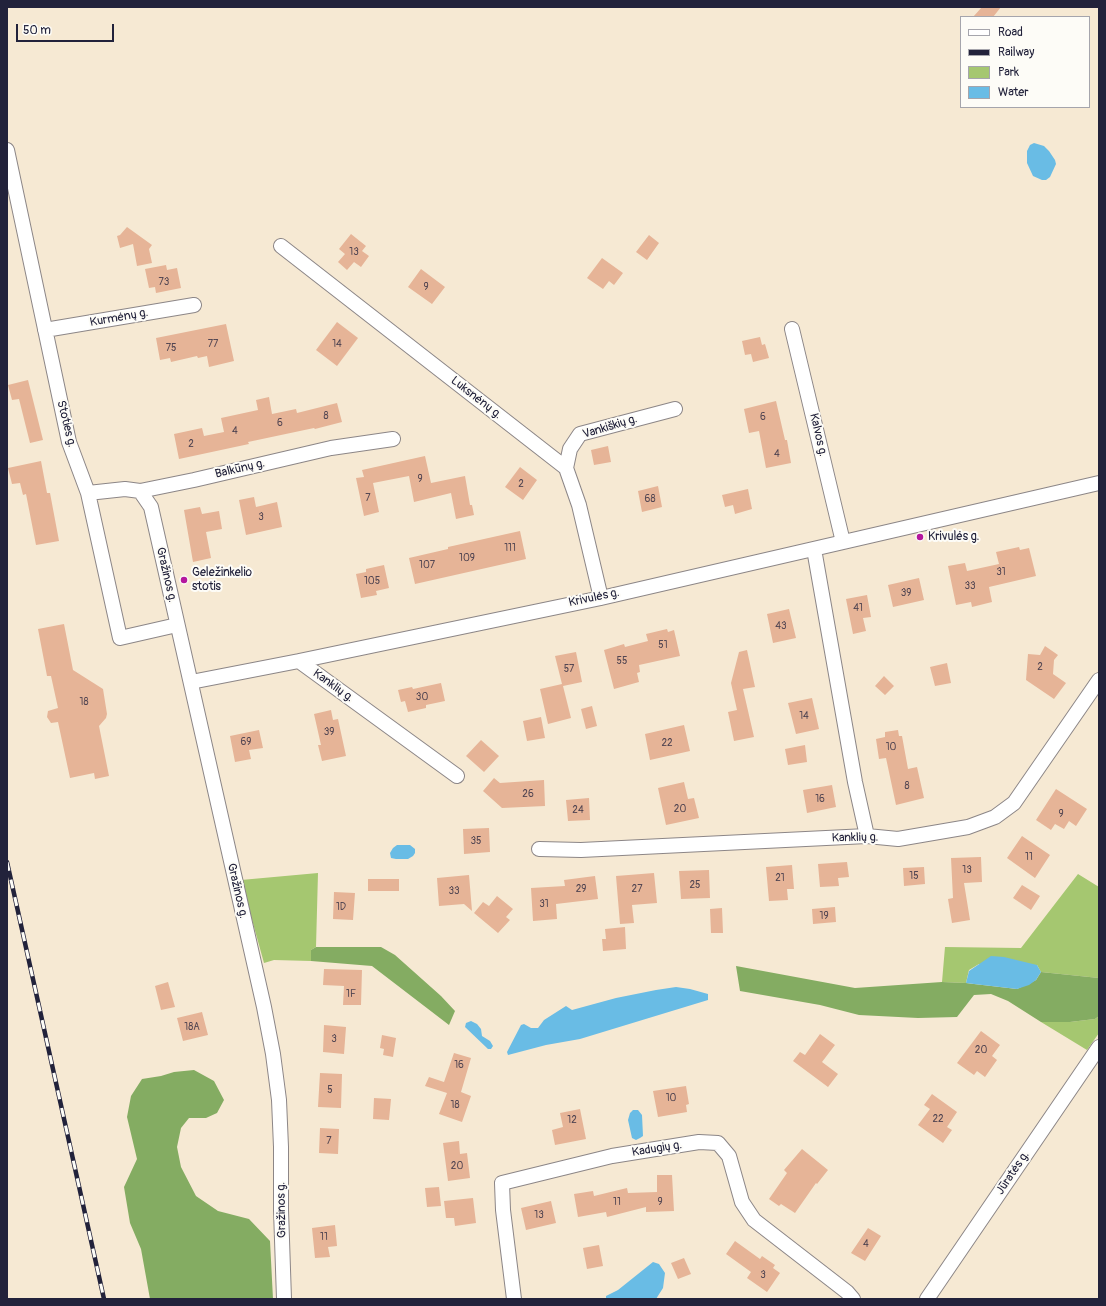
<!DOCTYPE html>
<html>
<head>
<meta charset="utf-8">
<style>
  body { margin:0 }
  #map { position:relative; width:1106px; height:1306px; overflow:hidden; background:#f6e9d3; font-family:Pangolin,sans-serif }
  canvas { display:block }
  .frame { position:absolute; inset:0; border:8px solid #22223b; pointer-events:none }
  .legend { position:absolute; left:960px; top:16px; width:130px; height:92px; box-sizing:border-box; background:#fdfcf7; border:1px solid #a5a5ac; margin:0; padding:5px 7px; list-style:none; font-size:12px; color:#22223b }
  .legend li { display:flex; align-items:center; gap:8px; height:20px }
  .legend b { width:20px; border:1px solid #a5a5ac }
  .scale { position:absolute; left:16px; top:24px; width:98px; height:18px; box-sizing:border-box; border:2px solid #22223b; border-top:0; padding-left:5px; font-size:12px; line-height:14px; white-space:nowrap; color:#22223b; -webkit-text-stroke:3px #fdfcf7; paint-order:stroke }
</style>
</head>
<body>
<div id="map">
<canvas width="1106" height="1306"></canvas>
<div class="frame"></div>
<ul class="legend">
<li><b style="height:5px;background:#fff"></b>Road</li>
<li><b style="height:5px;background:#22223b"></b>Railway</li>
<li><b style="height:11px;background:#a5c770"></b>Park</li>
<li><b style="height:11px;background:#69bce5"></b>Water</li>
</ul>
<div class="scale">50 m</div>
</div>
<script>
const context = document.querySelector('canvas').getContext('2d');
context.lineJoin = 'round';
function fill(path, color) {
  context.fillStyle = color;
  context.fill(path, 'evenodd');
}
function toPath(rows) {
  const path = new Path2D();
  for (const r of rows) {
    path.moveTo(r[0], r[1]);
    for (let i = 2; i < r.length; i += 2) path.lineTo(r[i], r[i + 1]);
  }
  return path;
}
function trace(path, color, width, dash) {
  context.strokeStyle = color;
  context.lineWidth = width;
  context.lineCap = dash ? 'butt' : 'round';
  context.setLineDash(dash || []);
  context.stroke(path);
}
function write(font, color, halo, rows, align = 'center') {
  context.font = font + ' Pangolin,sans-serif';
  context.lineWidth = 4;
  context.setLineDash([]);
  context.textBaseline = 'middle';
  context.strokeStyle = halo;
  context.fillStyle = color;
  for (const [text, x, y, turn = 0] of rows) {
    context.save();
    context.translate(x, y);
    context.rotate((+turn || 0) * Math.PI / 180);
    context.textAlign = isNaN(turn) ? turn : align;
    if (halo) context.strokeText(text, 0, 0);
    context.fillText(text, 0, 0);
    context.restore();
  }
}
fill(toPath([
  [318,873,316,947,311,950,311,961,274,960,264,963,241,880],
  [1078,874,1099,887,1099,978,1041,972,1037,965,979,964,969,970,966,983,942,982,945,947,1021,948],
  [1099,1016,1099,1033,1087,1050,1041,1022,1070,1022,1095,1019]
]), '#a5c770');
fill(toPath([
  [316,947,381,947,395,955,441,996,455,1011,449,1025,372,966,311,961,311,950],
  [736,966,855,988,942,982,966,983,974,984,1017,989,1036,980,1041,972,1099,978,1099,1016,1095,1019,1070,1022,1041,1022,1008,1001,991,994,974,995,957,1017,918,1018,859,1015,820,1005,740,991],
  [194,1070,214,1081,224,1100,217,1113,206,1118,189,1118,181,1128,177,1147,181,1167,196,1196,218,1211,249,1219,270,1241,273,1299,150,1299,141,1249,130,1223,124,1187,137,1159,127,1117,131,1096,142,1079,161,1076,174,1072]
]), '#84ac62');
fill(toPath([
  [1034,143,1044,146,1049,151,1055,160,1056,164,1050,177,1046,180,1042,180,1033,176,1027,163,1027,151,1030,145],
  [397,845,410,845,415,849,415,853,413,856,408,859,396,859,391,858,390,853,393,848],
  [991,956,1004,957,1037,965,1041,972,1036,980,1029,985,1017,989,974,984,966,983,969,971],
  [676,987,690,989,708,994,708,1000,580,1039,546,1045,508,1055,507,1052,521,1025,524,1024,531,1028,538,1028,544,1020,566,1006,572,1010,616,998,656,990],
  [471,1021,477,1024,481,1029,482,1036,490,1041,493,1046,491,1049,488,1049,465,1027,466,1023],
  [633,1110,638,1110,642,1115,643,1136,640,1138,636,1140,632,1138,628,1120,630,1113],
  [653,1262,659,1264,665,1273,663,1288,656,1299,606,1299,606,1296,618,1290]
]), '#69bce5');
fill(toPath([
  [982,7,1001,7,993,17,973,17],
  [127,227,152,245,149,249,152,263,137,266,133,244,120,248,117,236,120,235],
  [351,234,366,246,362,251,369,256,361,267,354,262,347,270,338,262,345,254,339,249],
  [649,235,659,243,647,260,636,252],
  [602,258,623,273,614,285,609,281,603,289,587,278],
  [166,265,167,270,177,268,181,288,156,293,155,287,149,288,145,269],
  [421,269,445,287,432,304,408,287],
  [337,322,358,338,337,366,316,350],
  [226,324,234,361,209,367,207,356,198,358,197,356,171,362,170,358,160,360,156,338],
  [760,337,762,345,765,344,769,358,753,362,751,354,745,355,742,341],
  [28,380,43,440,30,443,19,399,12,400,8,385],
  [269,397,272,414,296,409,297,413,337,403,342,422,315,429,314,428,248,442,249,444,179,459,174,434,202,428,204,436,224,432,221,418,258,410,256,400],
  [776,401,785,440,787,440,791,463,766,468,759,431,749,433,744,409],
  [608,446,611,462,594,465,591,450],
  [425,456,431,483,465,476,470,505,472,505,474,515,456,519,451,493,414,502,409,476,373,483,379,512,364,516,356,478,364,477,362,470],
  [41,461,47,493,50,493,59,541,36,545,26,494,23,495,20,483,12,484,8,468],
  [520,467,537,480,523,500,505,487],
  [658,486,662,507,642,512,638,491],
  [748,489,752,509,735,514,733,505,725,507,722,495],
  [254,497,256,507,277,502,282,527,246,535,239,500],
  [200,507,202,514,219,511,222,529,206,532,211,558,193,562,184,510],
  [520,531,526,559,415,584,409,558,448,549,448,547],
  [1019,547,1020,550,1029,548,1036,576,989,587,992,602,972,607,971,602,956,605,948,566,965,563,967,571,999,564,996,552],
  [384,565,389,588,376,591,377,595,361,598,356,574,366,572,366,569],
  [919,578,924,600,893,607,888,585],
  [867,595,871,617,863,618,866,631,853,634,846,599],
  [789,609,796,638,773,643,767,614],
  [64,624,73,670,103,689,107,714,106,718,99,726,109,776,95,779,94,773,70,778,58,722,51,723,47,717,48,711,58,708,51,676,47,676,38,629],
  [667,629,668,632,674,630,680,656,639,665,640,672,637,673,639,682,614,689,604,650,624,644,625,647,648,641,646,634],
  [1045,646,1058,655,1054,660,1053,674,1066,683,1054,699,1026,680,1028,654,1040,655],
  [747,650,755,687,743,689,754,737,734,741,728,712,737,710,731,683,739,652],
  [576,652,582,682,563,686,571,718,548,724,540,689,562,684,555,656],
  [947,663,951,683,935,686,930,667],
  [884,676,894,686,885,695,875,686],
  [441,683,445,701,426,705,426,708,408,712,405,701,401,702,398,690,412,687,413,689],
  [812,698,819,729,796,734,788,703],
  [592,706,597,726,586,729,581,709],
  [331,710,333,720,338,719,346,756,322,761,318,745,321,745,314,714],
  [541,717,545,738,527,741,523,721],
  [684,725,690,751,650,760,645,734],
  [259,730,263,748,249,750,251,759,235,762,230,736],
  [898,730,899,736,902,736,908,769,917,767,924,798,896,805,886,758,879,759,876,739,885,737,885,732],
  [481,740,499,756,484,772,466,756],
  [805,745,807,762,788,765,785,749],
  [494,778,500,783,544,780,545,806,502,808,483,791],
  [684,782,688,799,694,798,699,818,666,825,658,788],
  [832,785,836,807,807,813,803,790],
  [1056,789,1087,809,1076,826,1069,821,1064,829,1055,824,1051,830,1036,820],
  [589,798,590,820,568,821,566,800],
  [489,828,490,852,464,854,463,829],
  [1022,836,1050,855,1035,878,1007,858],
  [981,857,982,882,964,883,970,920,952,923,948,899,953,898,951,858],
  [847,862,849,877,838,878,839,886,820,887,818,864],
  [792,865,794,889,787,889,788,900,769,901,766,867],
  [924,867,925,884,904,886,903,868],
  [709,870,710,898,681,899,679,871],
  [654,873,657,903,632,905,634,923,620,924,616,876],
  [469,875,472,911,464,904,439,906,437,878],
  [595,876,598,899,556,904,557,919,533,921,531,888,565,886,564,880],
  [368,879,399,879,399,891,368,891],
  [1022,885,1040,896,1031,910,1013,898],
  [334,892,355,893,353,920,333,919],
  [497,896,513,909,506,917,510,920,498,933,474,913,483,902,489,906],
  [835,907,836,922,813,924,812,909],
  [722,908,723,933,711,933,710,909],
  [625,927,626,949,603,951,602,939,606,939,605,929],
  [324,969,362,970,361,1005,343,1005,344,986,323,985],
  [168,982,175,1007,161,1010,155,986],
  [202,1012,208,1035,183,1041,177,1018],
  [324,1025,346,1027,344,1054,323,1052],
  [981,1031,1000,1045,992,1056,997,1060,985,1077,977,1071,974,1075,957,1063],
  [820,1034,835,1045,822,1062,838,1074,828,1087,793,1061,800,1052,805,1055],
  [382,1035,396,1038,393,1057,383,1055,384,1049,380,1048],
  [454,1053,471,1058,461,1092,471,1096,462,1122,439,1114,447,1093,425,1086,429,1077,444,1082],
  [320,1073,342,1074,341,1108,318,1107],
  [686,1086,689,1104,686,1105,687,1112,658,1117,653,1091],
  [932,1094,957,1112,947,1127,952,1130,943,1143,918,1125,930,1109,924,1105],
  [374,1098,391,1099,389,1120,373,1119],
  [580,1109,586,1139,555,1145,552,1130,563,1127,560,1113],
  [320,1128,339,1129,338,1154,319,1153],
  [459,1141,460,1154,467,1153,470,1178,448,1181,443,1143],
  [802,1149,828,1170,817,1184,816,1183,795,1213,781,1204,779,1206,769,1199,787,1173,784,1170],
  [657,1175,672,1175,674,1211,646,1212,646,1207,607,1217,606,1212,578,1217,574,1194,593,1191,594,1196,627,1188,628,1193,657,1192],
  [439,1187,441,1206,427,1207,425,1188],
  [473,1198,476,1223,455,1226,454,1218,446,1218,444,1201],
  [551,1201,556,1223,526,1230,521,1208],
  [335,1225,337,1246,328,1247,330,1257,315,1258,312,1228],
  [868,1228,881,1236,865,1261,851,1253],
  [735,1241,760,1259,762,1256,775,1265,773,1268,780,1273,767,1292,747,1278,751,1272,726,1254],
  [599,1245,603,1266,587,1269,583,1248],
  [684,1258,691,1274,678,1279,671,1263]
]), '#e6b497');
const minor = toPath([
  [7,150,69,442,88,493,120,638,177,625],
  [281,246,566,468,579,505,601,598],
  [792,329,843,542],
  [45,330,194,305],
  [566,468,570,449,580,434,675,409],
  [140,491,151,507,264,1007,273,1054,279,1100,281,1147,281,1210,284,1299],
  [88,493,125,489,140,491,194,480,331,448,393,439],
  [814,549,855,782,867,836],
  [299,661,601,598,1099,483],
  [191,682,299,661,457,776],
  [539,849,581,850,867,836,898,839,968,827,995,817,1014,803,1099,680],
  [514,1299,503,1210,502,1183,612,1156,699,1142,718,1143,729,1156,742,1202,754,1220,847,1292,853,1299],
  [927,1299,1099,1047]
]);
trace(minor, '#8c8687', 16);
trace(minor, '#fff', 14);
const rail = toPath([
  [7,862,104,1299]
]);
trace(rail, '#22223b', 4.5);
trace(rail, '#fdfcf7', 3, [9]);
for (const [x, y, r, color] of [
  [920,537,4,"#b5179e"],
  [184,580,4,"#b5179e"]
]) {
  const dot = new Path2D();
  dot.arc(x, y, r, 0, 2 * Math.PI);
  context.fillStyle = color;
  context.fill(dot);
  trace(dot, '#fdfcf7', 1.5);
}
write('10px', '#534652', null, [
  ["13",354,252],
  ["73",164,282],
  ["9",426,287],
  ["77",213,344],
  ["14",337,344],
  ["75",171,348],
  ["8",326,416],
  ["6",763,417],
  ["6",280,423],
  ["4",235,431],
  ["2",191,444],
  ["4",777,454],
  ["9",420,479],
  ["2",521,484],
  ["7",368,498],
  ["68",650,499],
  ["3",261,517],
  ["111",510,548],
  ["109",467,558],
  ["107",427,565],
  ["31",1001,572],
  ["105",372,581],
  ["33",970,586],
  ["39",906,593],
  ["41",858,608],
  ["43",781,626],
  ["51",663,645],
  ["55",622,661],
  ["2",1040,667],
  ["57",569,669],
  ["30",422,697],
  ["18",84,702],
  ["14",804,716],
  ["39",329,732],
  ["69",246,742],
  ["22",667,743],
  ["10",891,747],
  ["8",907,786],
  ["26",528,794],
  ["16",820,799],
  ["20",680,809],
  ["24",578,810],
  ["9",1061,814],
  ["35",476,841],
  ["11",1029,857],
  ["13",967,870],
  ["15",914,876],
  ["21",780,878],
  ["25",695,885],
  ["29",581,889],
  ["27",637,889],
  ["33",454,891],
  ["31",544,904],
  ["1D",341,907],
  ["19",824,916],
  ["1F",351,994],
  ["18A",192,1027],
  ["3",334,1039],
  ["20",981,1050],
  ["16",459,1065],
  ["5",330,1090],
  ["10",671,1098],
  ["18",455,1105],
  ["22",938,1119],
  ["12",572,1120],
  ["7",329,1141],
  ["20",457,1166],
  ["11",617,1202],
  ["9",660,1202],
  ["13",539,1215],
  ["11",324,1237],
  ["4",866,1244],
  ["3",763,1275]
]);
write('12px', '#22223b', '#fdfcf7', [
  ["Kurmėnų g.",119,318,-10],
  ["Luksnėnų g.",476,398,38],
  ["Stoties g.",66,424,76],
  ["Vankiškių g.",610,427,-17],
  ["Kalvos g.",818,435,77],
  ["Balkūnų g.",240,469,-13],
  ["Gražinos g.",166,575,77],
  ["Krivulės g.",594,598,-12],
  ["Kanklių g.",333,686,36],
  ["Kanklių g.",855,838,-1],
  ["Gražinos g.",237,891,77],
  ["Kadugių g.",657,1149,-9],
  ["Jūratės g.",1013,1173,-56],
  ["Gražinos g.",282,1210,-91]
]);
write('12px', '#22223b', '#fdfcf7', [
  ["Krivulės g.",928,537],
  ["Geležinkelio",192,573],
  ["stotis",192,587]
], 'left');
</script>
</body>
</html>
